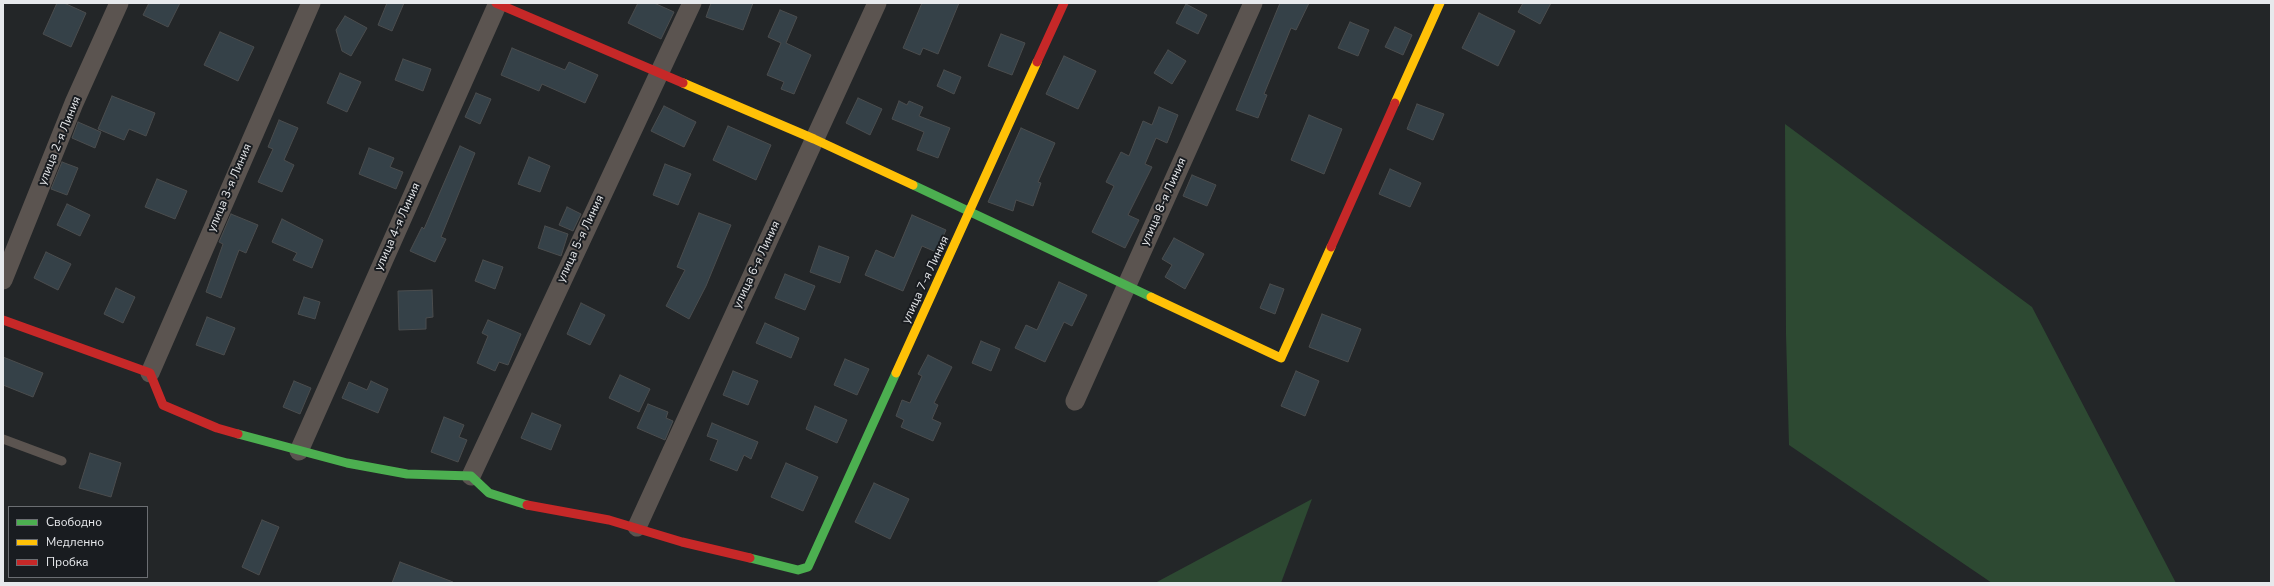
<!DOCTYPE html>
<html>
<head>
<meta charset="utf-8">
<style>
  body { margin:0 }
  #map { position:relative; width:2274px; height:586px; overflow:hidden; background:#232628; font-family:"Nunito Sans",sans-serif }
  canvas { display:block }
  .frame { position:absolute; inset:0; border:4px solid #e7e9ec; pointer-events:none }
  .legend { position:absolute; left:8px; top:506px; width:140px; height:72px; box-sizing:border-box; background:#191c20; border:1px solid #6b6e72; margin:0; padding:5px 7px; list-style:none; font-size:12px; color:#e7e9ec }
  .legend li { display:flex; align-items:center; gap:8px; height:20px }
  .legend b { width:20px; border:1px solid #6b6e72 }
</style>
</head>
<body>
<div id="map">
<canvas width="2274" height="586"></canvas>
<div class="frame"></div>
<ul class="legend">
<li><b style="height:5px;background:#4caf50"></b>Свободно</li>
<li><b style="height:5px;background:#ffc107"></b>Медленно</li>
<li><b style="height:5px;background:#c62828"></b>Пробка</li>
</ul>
</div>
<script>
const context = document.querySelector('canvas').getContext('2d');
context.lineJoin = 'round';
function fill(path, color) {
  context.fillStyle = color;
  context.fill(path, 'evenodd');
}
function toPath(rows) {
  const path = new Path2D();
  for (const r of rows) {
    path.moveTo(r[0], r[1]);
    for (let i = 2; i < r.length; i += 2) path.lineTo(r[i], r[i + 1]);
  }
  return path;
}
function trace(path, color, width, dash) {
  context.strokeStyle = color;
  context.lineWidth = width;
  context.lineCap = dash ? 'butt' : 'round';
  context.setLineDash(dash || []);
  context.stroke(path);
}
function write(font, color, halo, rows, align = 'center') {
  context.font = font + ' "Nunito Sans",sans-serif';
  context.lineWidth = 4;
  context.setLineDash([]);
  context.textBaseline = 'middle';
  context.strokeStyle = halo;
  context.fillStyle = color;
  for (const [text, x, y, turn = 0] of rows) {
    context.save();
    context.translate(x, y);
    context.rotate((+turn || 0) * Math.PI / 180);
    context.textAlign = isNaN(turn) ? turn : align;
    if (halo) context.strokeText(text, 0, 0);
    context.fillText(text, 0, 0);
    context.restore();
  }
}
fill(toPath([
  [1785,124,2032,307,2176,583,1992,583,1789,445,1786,334],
  [1312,499,1281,583,1155,583]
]), '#2d4932');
const building = toPath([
  [57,3,64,3,86,13,71,47,43,34,57,3],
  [149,3,180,3,168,27,143,15,149,3],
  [387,3,404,3,392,31,378,25,387,3],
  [638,3,654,3,674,12,661,39,628,23,638,3],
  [711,3,753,3,743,30,706,17,711,3],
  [922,3,959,3,938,54,923,48,920,55,903,48,922,3],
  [1280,3,1309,3,1296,30,1291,28,1264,94,1267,95,1258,118,1236,110,1280,3],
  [1523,3,1551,3,1540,24,1518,12,1523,3],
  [1186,4,1207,15,1198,34,1176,23,1186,4],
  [780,10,797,17,786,43,811,55,794,94,781,89,784,82,767,75,781,43,768,37,780,10],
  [1479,13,1515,31,1498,66,1462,48,1479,13],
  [345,16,367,28,351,56,342,51,336,30,345,16],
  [1350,22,1369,30,1358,56,1338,48,1350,22],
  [1395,27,1412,35,1403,55,1385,47,1395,27],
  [220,32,254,47,238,81,204,65,220,32],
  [1001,34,1025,43,1012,75,988,66,1001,34],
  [512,48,565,70,569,62,598,75,585,103,542,84,539,91,501,75,512,48],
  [1168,50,1186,61,1172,84,1154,73,1168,50],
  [1064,56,1096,71,1078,109,1046,94,1064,56],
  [403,59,431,69,423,91,395,80,403,59],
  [944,70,961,77,954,94,937,86,944,70],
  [340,73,361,82,347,112,327,103,340,73],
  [476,93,491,99,480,124,465,117,476,93],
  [112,96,155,113,146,136,129,129,124,140,98,129,112,96],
  [858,98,882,109,870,135,846,123,858,98],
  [899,101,907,105,909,101,923,107,919,116,950,128,938,158,917,150,924,132,892,119,899,101],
  [1417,104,1444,114,1433,140,1407,129,1417,104],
  [664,106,696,122,684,147,651,131,664,106],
  [1159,107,1178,115,1167,143,1156,138,1145,164,1152,167,1128,215,1139,220,1125,248,1092,232,1114,186,1106,182,1121,152,1129,156,1143,121,1152,125,1159,107],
  [1309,115,1342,129,1324,174,1291,160,1309,115],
  [279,120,298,128,284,160,294,165,282,192,258,182,273,149,268,147,279,120],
  [78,122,101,132,95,148,72,138,78,122],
  [728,126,771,145,756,180,713,160,728,126],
  [1021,128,1055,143,1038,182,1041,183,1033,206,1016,200,1013,211,988,202,1021,128],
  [460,146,475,153,441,237,446,239,435,262,410,251,422,227,424,229,460,146],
  [369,148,394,158,390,167,403,172,396,189,359,174,369,148],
  [529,157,550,166,540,192,518,184,529,157],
  [62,162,78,168,67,195,51,189,62,162],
  [665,164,691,174,678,205,653,195,665,164],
  [1390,169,1421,183,1410,207,1379,194,1390,169],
  [1192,175,1216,185,1207,206,1183,196,1192,175],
  [157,179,187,191,175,219,145,207,157,179],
  [67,204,90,215,80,236,57,225,67,204],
  [567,207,581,214,573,231,559,225,567,207],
  [699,213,731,225,706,286,689,319,666,306,685,270,677,267,699,213],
  [231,214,258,225,246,253,239,250,221,298,206,292,223,244,219,242,231,214],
  [912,215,946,230,936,252,922,246,903,291,865,275,876,250,894,258,912,215],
  [282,219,323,240,312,268,293,260,297,253,272,242,282,219],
  [545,226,568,234,561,256,538,248,545,226],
  [1174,238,1204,254,1185,289,1165,277,1172,265,1162,259,1174,238],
  [819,246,849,257,840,283,810,272,819,246],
  [46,252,71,264,58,290,34,278,46,252],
  [483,260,503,267,495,289,475,281,483,260],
  [785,274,815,286,805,310,775,298,785,274],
  [1059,282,1087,295,1072,326,1064,322,1045,362,1015,348,1026,325,1037,330,1059,282],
  [1270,284,1284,289,1275,314,1260,308,1270,284],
  [116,288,135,297,123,323,104,314,116,288],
  [432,290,433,317,426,318,426,329,399,330,398,291,432,290],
  [304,297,320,302,315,319,298,314,304,297],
  [581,303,605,315,590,345,567,334,581,303],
  [1322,314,1361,329,1348,362,1309,347,1322,314],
  [207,317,235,328,224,355,196,345,207,317],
  [488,320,521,334,508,365,499,362,495,371,477,363,488,336,482,333,488,320],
  [765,323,799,338,791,358,756,343,765,323],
  [981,341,1000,349,991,371,972,363,981,341],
  [928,355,952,367,934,403,938,405,932,419,941,423,933,441,901,427,904,420,896,416,902,400,910,403,922,376,918,374,928,355],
  [3,357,43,373,33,397,3,385,3,357],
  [845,359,869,369,857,395,834,385,845,359],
  [733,371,758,381,748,405,723,395,733,371],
  [1296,371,1319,381,1305,416,1281,406,1296,371],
  [620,375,650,389,639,412,609,398,620,375],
  [294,381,311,388,300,414,283,407,294,381],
  [371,381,388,389,378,413,342,398,349,382,367,390,371,381],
  [648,404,668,412,666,418,673,421,665,440,637,428,648,404],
  [815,406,847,420,837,443,806,429,815,406],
  [532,413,561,425,551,450,521,438,532,413],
  [444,417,464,425,459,437,467,440,458,462,431,452,444,417],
  [712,423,758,442,751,459,744,455,737,471,710,460,718,440,707,436,712,423],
  [90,453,121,463,111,497,79,488,90,453],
  [786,463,818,477,803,511,771,497,786,463],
  [874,483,909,499,890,539,855,522,874,483],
  [262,520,279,527,259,575,242,567,262,520],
  [400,562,453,582,453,583,392,583,400,562]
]);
fill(building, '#354148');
trace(building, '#4b4d4e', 1);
trace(toPath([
  [3,439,62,461]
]), '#5b5450', 9);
trace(toPath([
  [3,280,74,103,119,3],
  [150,373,311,3],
  [1075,401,1253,3],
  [299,451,498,3],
  [471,476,692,3],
  [637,527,877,3]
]), '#5b5450', 19);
trace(toPath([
  [913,185,1151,297],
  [238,434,347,463,407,474,471,476,489,493,527,505],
  [750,558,798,570,808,567,896,373]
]), '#4caf50', 9);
trace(toPath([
  [683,83,814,139,913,185],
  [1395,103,1440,3],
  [1151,297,1281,358,1331,247],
  [896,373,1037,62]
]), '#ffc107', 9);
trace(toPath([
  [496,3,683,83],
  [1037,62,1064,3],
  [1331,247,1395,103],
  [3,320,150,373,163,405,217,428,238,434],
  [527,505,609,520,682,542,750,558]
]), '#c62828', 9);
write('12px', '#e7e9ec', '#191c20', [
  ["улица 2-я Линия",60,141,-68],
  ["улица 3-я Линия",230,188,-67],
  ["улица 8-я Линия",1164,202,-66],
  ["улица 4-я Линия",398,227,-66],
  ["улица 5-я Линия",581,239,-65],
  ["улица 6-я Линия",757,265,-65],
  ["улица 7-я Линия",926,280,-65]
]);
</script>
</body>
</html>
